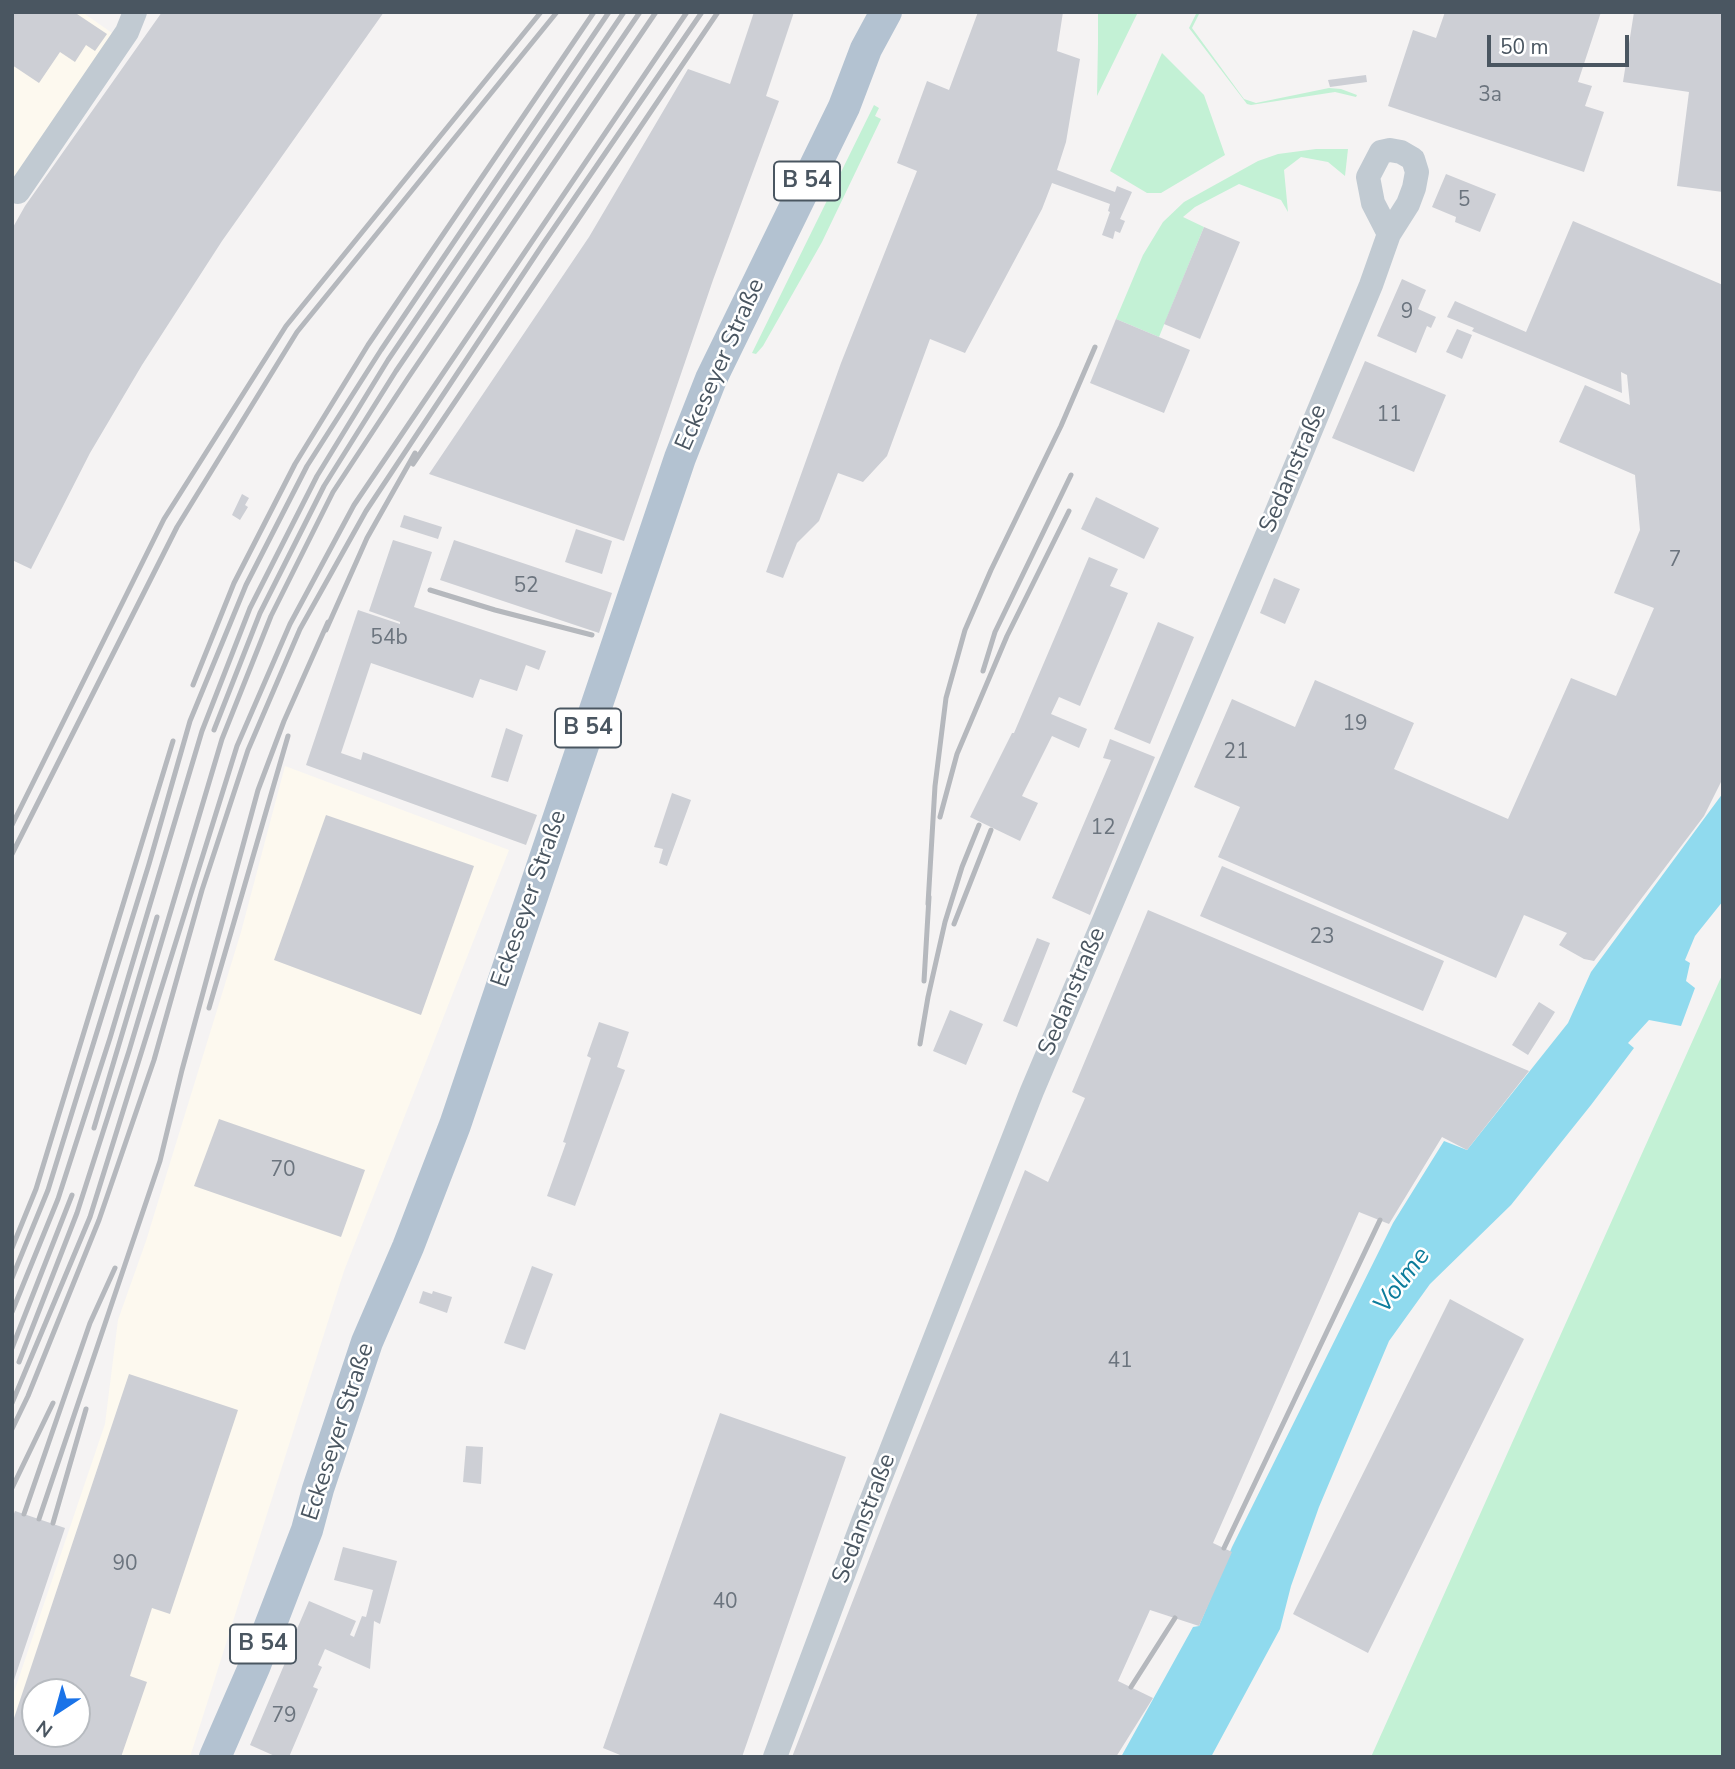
<!DOCTYPE html>
<html>
<head>
<meta charset="utf-8">
<style>
  body { margin:0 }
  #map { position:relative; width:1735px; height:1769px; overflow:hidden; background:#f5f3f3; font-family:"Nunito Sans",sans-serif }
  canvas { display:block }
  .frame { position:absolute; inset:0; border:14px solid #4a5661; pointer-events:none }
  .north { position:absolute; left:21px; top:1678px; width:70px; height:70px; box-sizing:border-box; background:#fff; border:2px solid #b7bbc0; border-radius:50%; rotate:216deg; font-size:19px; font-weight:700; line-height:28px; text-align:center; color:#4a5661 }
  .north::after { content:''; display:block; margin:auto; width:24px; height:32px; background:#1a73e8; clip-path:polygon(50% 0,100% 100%,50% 72%,0 100%) }
  .scale { position:absolute; left:1487px; top:35px; width:142px; height:32px; box-sizing:border-box; border:4px solid #4a5661; border-top:0; padding-left:9px; font-size:21px; line-height:24px; white-space:nowrap; color:#4a5661; -webkit-text-stroke:5px #fff; paint-order:stroke }
</style>
</head>
<body>
<div id="map">
<canvas width="1735" height="1769"></canvas>
<div class="frame"></div>
<div class="north">N</div>
<div class="scale">50 m</div>
</div>
<script>
const context = document.querySelector('canvas').getContext('2d');
context.lineJoin = 'round';
function fill(path, color) {
  context.fillStyle = color;
  context.fill(path, 'evenodd');
}
function toPath(rows) {
  const path = new Path2D();
  for (const r of rows) {
    path.moveTo(r[0], r[1]);
    for (let i = 2; i < r.length; i += 2) path.lineTo(r[i], r[i + 1]);
  }
  return path;
}
function trace(path, color, width, dash) {
  context.strokeStyle = color;
  context.lineWidth = width;
  context.lineCap = dash ? 'butt' : 'round';
  context.setLineDash(dash || []);
  context.stroke(path);
}
function write(font, color, halo, rows, align = 'center') {
  context.font = font + ' "Nunito Sans",sans-serif';
  context.lineWidth = 5;
  context.setLineDash([]);
  context.textBaseline = 'middle';
  context.strokeStyle = halo;
  context.fillStyle = color;
  for (const [text, x, y, turn = 0] of rows) {
    context.save();
    context.translate(x, y);
    context.rotate((+turn || 0) * Math.PI / 180);
    context.textAlign = isNaN(turn) ? turn : align;
    if (halo) context.strokeText(text, 0, 0);
    context.fillText(text, 0, 0);
    context.restore();
  }
}
fill(toPath([
  [12,12,82,12,112,33,69,102,12,206],
  [285,766,509,850,344,1271,190,1757,12,1757,12,1698,105,1424,118,1320,146,1241,241,932],
  [35,1692,77,1692,77,1734,35,1734]
]), '#fdf9ef');
fill(toPath([
  [1098,12,1138,12,1097,96,1098,43],
  [1197,12,1200,12,1192,28,1244,99,1256,103,1329,88,1341,89,1357,95,1356,97,1335,92,1251,105,1247,104,1189,28],
  [1162,53,1204,95,1225,155,1161,193,1147,193,1110,171],
  [874,105,879,108,875,116,881,119,822,242,763,346,756,354,752,353],
  [1316,149,1348,149,1345,176,1328,162,1301,157,1284,170,1288,212,1281,200,1239,184,1195,207,1183,217,1204,227,1159,337,1116,319,1143,255,1163,222,1184,202,1258,161,1278,154],
  [1723,973,1723,1757,1371,1757]
]), '#c3f1d5');
fill(toPath([
  [1723,793,1723,901,1695,936,1685,960,1690,963,1686,981,1695,988,1681,1026,1649,1020,1628,1043,1634,1048,1591,1105,1511,1205,1430,1284,1389,1341,1319,1507,1291,1586,1280,1629,1211,1757,1121,1757,1193,1627,1199,1626,1232,1547,1393,1223,1444,1141,1467,1150,1568,1023,1591,972]
]), '#90daee');
fill(toPath([
  [12,12,74,12,107,34,95,51,86,45,75,62,60,52,39,83,12,65],
  [162,12,384,12,222,241,142,365,90,453,31,569,12,560,12,229,25,206],
  [754,12,794,12,766,96,779,101,713,280,624,541,429,474,589,237,688,69,730,84],
  [978,12,1063,12,1057,51,1080,59,1066,142,1057,170,1115,192,1117,186,1132,192,1120,219,1125,221,1120,233,1115,231,1113,239,1102,235,1110,212,1108,211,1110,204,1052,183,1042,209,965,353,930,339,887,456,863,482,838,473,819,521,797,543,783,578,766,572,841,363,917,171,897,163,927,81,949,90],
  [1445,12,1601,12,1578,82,1592,86,1585,106,1604,112,1584,172,1388,106,1413,30,1436,38],
  [1634,12,1723,12,1723,192,1677,186,1689,92,1623,82],
  [1366,75,1367,82,1330,87,1328,80],
  [1446,174,1496,194,1480,232,1455,222,1456,217,1432,207],
  [1573,221,1723,285,1723,778,1704,816,1594,961,1584,959,1559,945,1567,933,1524,915,1496,978,1218,857,1240,807,1194,787,1232,699,1295,727,1315,680,1414,723,1394,769,1508,819,1571,678,1616,696,1654,608,1614,593,1640,530,1635,475,1559,442,1585,385,1630,405,1627,375,1621,372,1622,393,1472,331,1474,328,1447,317,1455,301,1526,332],
  [1204,227,1240,242,1200,339,1164,324],
  [1402,279,1426,290,1418,309,1436,317,1431,328,1427,326,1416,353,1377,336],
  [1116,319,1190,350,1164,413,1090,383],
  [1457,329,1472,335,1462,359,1446,352],
  [1365,361,1446,395,1414,472,1332,438],
  [242,494,249,498,245,505,248,507,240,520,232,515],
  [1096,497,1159,528,1144,559,1081,529],
  [404,515,442,527,438,539,400,527],
  [576,529,612,541,602,574,565,562],
  [393,540,432,552,414,607,546,651,539,670,526,665,517,691,480,679,473,698,371,663,341,753,361,760,363,752,537,815,526,845,306,765,358,610,400,624,400,622,369,611],
  [454,540,612,593,599,633,440,580],
  [1089,557,1118,569,1110,586,1128,593,1080,706,1059,697,1051,714,1087,729,1079,748,1052,736,1022,796,1038,803,1020,841,970,817,1012,733,1014,733],
  [1274,578,1300,589,1285,624,1260,613],
  [1158,622,1194,637,1150,744,1114,729],
  [506,728,523,735,508,782,491,777],
  [1110,739,1155,757,1090,915,1052,898,1111,760,1103,758],
  [672,793,691,800,667,866,659,863,663,849,654,847],
  [326,815,474,866,421,1015,274,960],
  [1222,866,1444,961,1423,1011,1200,916],
  [1148,910,1529,1071,1467,1150,1442,1137,1389,1224,1359,1212,1213,1543,1232,1552,1199,1626,1150,1610,1118,1681,1153,1698,1116,1757,792,1757,892,1500,1025,1170,1048,1182,1085,1098,1072,1092],
  [1037,938,1050,943,1017,1027,1003,1021],
  [1539,1002,1555,1012,1528,1055,1512,1045],
  [950,1010,983,1024,966,1065,933,1051],
  [599,1022,629,1032,617,1067,625,1070,575,1206,547,1196,566,1143,563,1142,591,1058,587,1056],
  [219,1119,365,1170,341,1237,194,1186],
  [532,1266,553,1274,525,1350,504,1343],
  [423,1291,432,1294,433,1291,452,1297,447,1313,419,1303],
  [1450,1299,1524,1339,1368,1653,1293,1614],
  [129,1374,238,1410,170,1614,152,1608,130,1676,147,1682,121,1757,12,1757,12,1724],
  [35,1692,77,1692,77,1734,35,1734],
  [720,1413,846,1457,742,1757,625,1757,603,1748],
  [466,1446,483,1447,481,1484,463,1482],
  [15,1511,65,1528,13,1683,12,1519],
  [343,1547,397,1561,380,1624,374,1621,370,1669,325,1649,318,1665,322,1667,313,1687,318,1689,289,1757,277,1757,250,1745,296,1637,294,1636,309,1601,356,1621,350,1635,354,1637,362,1616,366,1617,373,1590,334,1580]
]), '#cdcfd5');
trace(toPath([
  [12,189,18,192,127,32,135,12],
  [775,1757,863,1522,1032,1091,1268,533,1371,285,1389,234,1408,204,1414,188,1417,172,1413,159,1401,152,1390,150,1381,152,1368,177,1373,203,1389,234]
]), '#c1cad2', 24);
trace(toPath([
  [215,1757,255,1665,307,1530,318,1489,367,1342,408,1247,455,1125,680,458,711,379,844,107,866,49,886,12]
]), '#b3c2d1', 32);
trace(toPath([
  [413,464,718,12],
  [430,590,495,610,592,635],
  [326,630,367,538,415,453],
  [983,671,995,632,1071,475],
  [193,685,234,583,295,464,368,345,594,12],
  [214,730,260,613,324,486,396,371,640,12],
  [940,817,957,754,1007,636,1069,511],
  [12,825,164,519,286,326,541,12],
  [12,854,177,527,297,332,557,12],
  [928,904,935,786,946,698,965,630,991,570,1061,426,1095,347],
  [954,924,991,830],
  [924,981,929,897],
  [209,1008,288,736],
  [920,1044,928,997,945,922,962,867,979,825],
  [94,1128,157,917],
  [12,1248,36,1189,173,741],
  [12,1278,48,1190,149,864,190,721,246,585,307,466,381,350,609,12],
  [12,1312,58,1199,110,1038,202,731,250,608,317,476,388,360,624,12],
  [12,1348,72,1195],
  [19,1362,77,1213,129,1051,222,739,271,616,333,492,408,378,656,12],
  [12,1403,90,1217,237,746,290,624,354,505,687,12],
  [12,1429,28,1396,99,1220,154,1060,202,890,248,750,300,629,366,511,543,244,702,12],
  [12,1488,53,1403],
  [24,1514,90,1323,115,1268],
  [39,1519,160,1161,182,1070,258,790,284,721,328,622],
  [53,1523,86,1409],
  [1224,1548,1380,1220],
  [1131,1687,1175,1618]
]), '#b5b8bd', 5);
write('21px', '#6b747e', null, [
  ["3a",1490,96],
  ["5",1464,201],
  ["9",1407,313],
  ["11",1389,416],
  ["7",1675,561],
  ["52",526,587],
  ["54b",389,639],
  ["19",1355,725],
  ["21",1236,753],
  ["12",1103,829],
  ["23",1322,938],
  ["70",283,1171],
  ["41",1120,1362],
  ["90",125,1565],
  ["40",725,1603],
  ["79",284,1717]
]);
for (const [x, y, w] of [
  [807,181,66],
  [588,728,66],
  [263,1644,66]
]) {
  const box = new Path2D();
  box.roundRect(x - w / 2, y - 19.5, w, 39, 5);
  context.fillStyle = '#fff';
  context.fill(box);
  trace(box, '#4a5661', 2);
}
write('bold 23px', '#4a5661', null, [
  ["B 54",807,181],
  ["B 54",588,728],
  ["B 54",263,1644]
]);
write('24px', '#4a5661', '#fff', [
  ["Eckeseyer Straße",721,365,-66],
  ["Sedanstraße",1294,469,-67],
  ["Eckeseyer Straße",530,899,-71],
  ["Sedanstraße",1073,992,-67],
  ["Eckeseyer Straße",339,1432,-72],
  ["Sedanstraße",865,1519,-69]
]);
write('italic 26px', '#0c7c9b', '#fff', [
  ["Volme",1403,1281,-53]
]);
</script>
</body>
</html>
